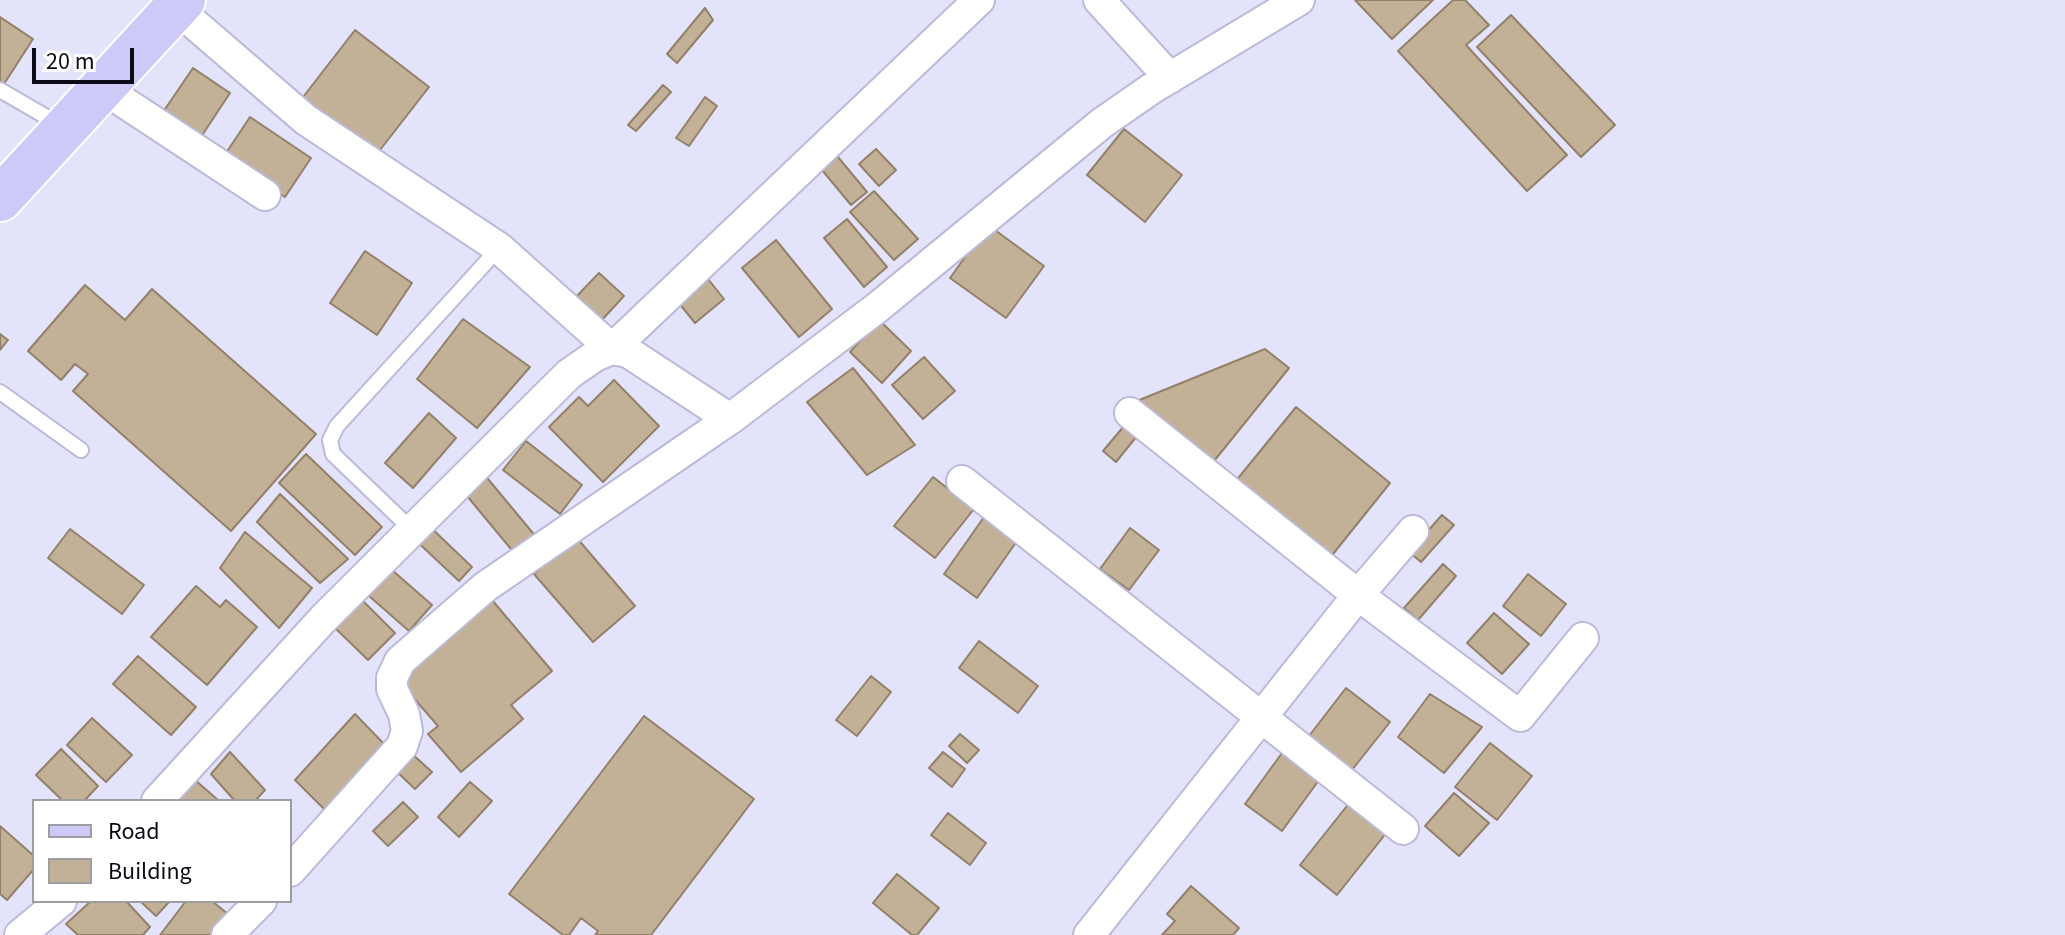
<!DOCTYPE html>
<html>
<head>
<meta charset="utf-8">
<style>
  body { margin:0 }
  #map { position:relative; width:2065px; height:935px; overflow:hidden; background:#e4e3fc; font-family:"Source Sans 3",sans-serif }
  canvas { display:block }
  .legend { position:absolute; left:32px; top:799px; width:260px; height:104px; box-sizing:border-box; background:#fff; border:2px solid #9e9da1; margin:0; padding:10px 14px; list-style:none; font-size:24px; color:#0c0b15 }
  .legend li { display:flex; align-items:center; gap:16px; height:40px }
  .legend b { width:40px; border:2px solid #9e9da1 }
  .scale { position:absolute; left:32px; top:48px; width:102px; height:36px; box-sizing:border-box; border:4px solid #0c0b15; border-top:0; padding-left:10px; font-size:24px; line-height:28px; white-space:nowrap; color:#0c0b15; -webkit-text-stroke:6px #fff; paint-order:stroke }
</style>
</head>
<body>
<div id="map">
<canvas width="2065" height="935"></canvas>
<ul class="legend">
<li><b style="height:10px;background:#cecaf7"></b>Road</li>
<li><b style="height:22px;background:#c2b197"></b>Building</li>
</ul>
<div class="scale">20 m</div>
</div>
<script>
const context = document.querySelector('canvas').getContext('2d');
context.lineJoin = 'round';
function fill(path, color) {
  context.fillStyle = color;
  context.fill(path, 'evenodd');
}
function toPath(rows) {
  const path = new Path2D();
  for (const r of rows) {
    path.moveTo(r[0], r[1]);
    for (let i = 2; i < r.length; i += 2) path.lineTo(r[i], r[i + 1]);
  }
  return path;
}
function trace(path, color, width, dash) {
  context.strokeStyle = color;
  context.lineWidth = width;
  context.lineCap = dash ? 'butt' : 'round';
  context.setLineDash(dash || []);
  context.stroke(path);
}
const building = toPath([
  [1355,0,1433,0,1392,39,1355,0],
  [1453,0,1465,0,1489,25,1466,45,1567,155,1527,191,1398,51,1453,0],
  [705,8,713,20,677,63,667,54,705,8],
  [1511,15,1615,125,1581,157,1477,47,1511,15],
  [0,17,33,39,4,84,0,81,0,17],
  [355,30,429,87,373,159,300,101,355,30],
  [193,68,230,93,199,140,161,115,193,68],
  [663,85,671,92,636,131,628,125,663,85],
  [705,97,717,106,689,146,676,138,705,97],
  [250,117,311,158,285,197,224,156,250,117],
  [1124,129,1182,175,1145,222,1087,175,1124,129],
  [876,149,896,170,879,186,859,164,876,149],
  [833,151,867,192,851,205,817,164,833,151],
  [874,191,918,239,894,260,850,212,874,191],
  [847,219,887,267,864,287,824,238,847,219],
  [988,225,1044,266,1006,318,950,278,988,225],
  [776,240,832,309,799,337,742,268,776,240],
  [365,251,412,283,377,335,330,303,365,251],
  [599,273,624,296,600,322,574,299,599,273],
  [704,274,724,299,695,323,674,297,704,274],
  [85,285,125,320,152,289,316,434,231,531,73,391,88,374,75,364,61,380,28,351,85,285],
  [463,319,530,367,477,428,417,379,463,319],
  [879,320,911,351,882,383,850,352,879,320],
  [0,334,8,340,0,350,0,334],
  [1265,349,1289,368,1210,466,1132,403,1265,349],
  [924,357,955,391,923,419,892,385,924,357],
  [853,368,915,445,867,475,807,402,853,368],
  [614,380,659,426,603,482,549,427,579,397,588,406,614,380],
  [1296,407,1390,483,1329,559,1235,482,1296,407],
  [429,413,456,438,413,488,385,463,429,413],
  [1124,426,1137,436,1116,462,1103,451,1124,426],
  [526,441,582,485,560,514,503,470,526,441],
  [306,454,382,527,355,555,279,483,306,454],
  [483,473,537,538,516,555,462,490,483,473],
  [933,477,974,509,935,558,894,526,933,477],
  [280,494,348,559,320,583,257,522,280,494],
  [1442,515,1454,525,1421,562,1409,552,1442,515],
  [984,517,1017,541,977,598,944,574,984,517],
  [425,522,472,567,459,581,411,536,425,522],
  [1130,528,1159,550,1129,590,1100,569,1130,528],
  [70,529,144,585,122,614,48,558,70,529],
  [245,532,312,588,279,628,220,568,245,532],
  [576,537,635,606,593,642,534,574,576,537],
  [384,563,432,605,409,631,361,589,384,563],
  [1443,564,1456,576,1418,620,1404,608,1443,564],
  [1528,574,1566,604,1541,636,1503,606,1528,574],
  [196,586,220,607,226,600,257,627,207,685,151,637,196,586],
  [359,597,395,633,368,660,332,625,359,597],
  [492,600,552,671,511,705,523,719,461,772,428,734,438,726,398,680,492,600],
  [1494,613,1529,644,1502,674,1467,643,1494,613],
  [979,641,1038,686,1018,713,959,668,979,641],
  [138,656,196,707,171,735,113,684,138,656],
  [871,676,891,692,857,736,836,720,871,676],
  [1346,688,1390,722,1352,770,1309,736,1346,688],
  [1430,694,1482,727,1444,773,1398,737,1430,694],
  [355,714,385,745,326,811,295,780,355,714],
  [644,716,754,799,651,935,595,935,598,931,581,918,569,935,563,935,509,894,644,716],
  [92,718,132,755,106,782,67,745,92,718],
  [960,734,979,750,967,763,949,746,960,734],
  [1490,743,1532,776,1497,820,1455,787,1490,743],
  [61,749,98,786,84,801,63,801,36,775,61,749],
  [230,752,265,790,255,801,235,801,211,774,230,752],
  [943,752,965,769,952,787,929,768,943,752],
  [411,753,432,772,415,789,395,770,411,753],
  [1282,753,1319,780,1282,831,1245,804,1282,753],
  [186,772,219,801,160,801,186,772],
  [470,782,492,801,459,837,438,817,470,782],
  [1454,793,1489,823,1459,856,1425,826,1454,793],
  [1354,797,1391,827,1337,895,1300,865,1354,797],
  [403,802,418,817,388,846,373,831,403,802],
  [948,813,986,843,970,865,931,835,948,813],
  [0,826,34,856,34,869,7,900,0,894,0,826],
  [897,874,939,908,917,935,912,935,873,903,897,874],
  [1191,886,1239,928,1233,935,1162,935,1175,921,1167,914,1191,886],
  [91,901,126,901,150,927,143,935,78,935,66,924,91,901],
  [140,901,170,901,156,916,140,901],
  [186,901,212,901,229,915,212,935,160,935,186,901]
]);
fill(building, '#c2b197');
trace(building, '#928168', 2);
const service = toPath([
  [0,90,62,126],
  [0,392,81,450],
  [412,530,333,454,330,440,337,426,499,248]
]);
const minor = toPath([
  [1099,0,1170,78],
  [176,8,306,120,499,248,612,349,979,0],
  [101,87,265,195],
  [1130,413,1358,595,1520,716,1583,638],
  [962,481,1403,829],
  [157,801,324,618,569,374,595,356,612,349,628,352,730,419],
  [290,871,402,746,407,731,404,714,392,689,392,678,400,661,485,587,730,419,878,307,1102,123,1151,89,1299,0],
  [20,935,61,901],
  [227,935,261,901],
  [1089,935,1358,595,1413,531]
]);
const primary = toPath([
  [0,199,183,0]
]);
trace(service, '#bcbad8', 18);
trace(minor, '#bcbad8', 34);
trace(primary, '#fff', 48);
trace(service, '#fff', 14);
trace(minor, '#fff', 30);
trace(primary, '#cecaf7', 44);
</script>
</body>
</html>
